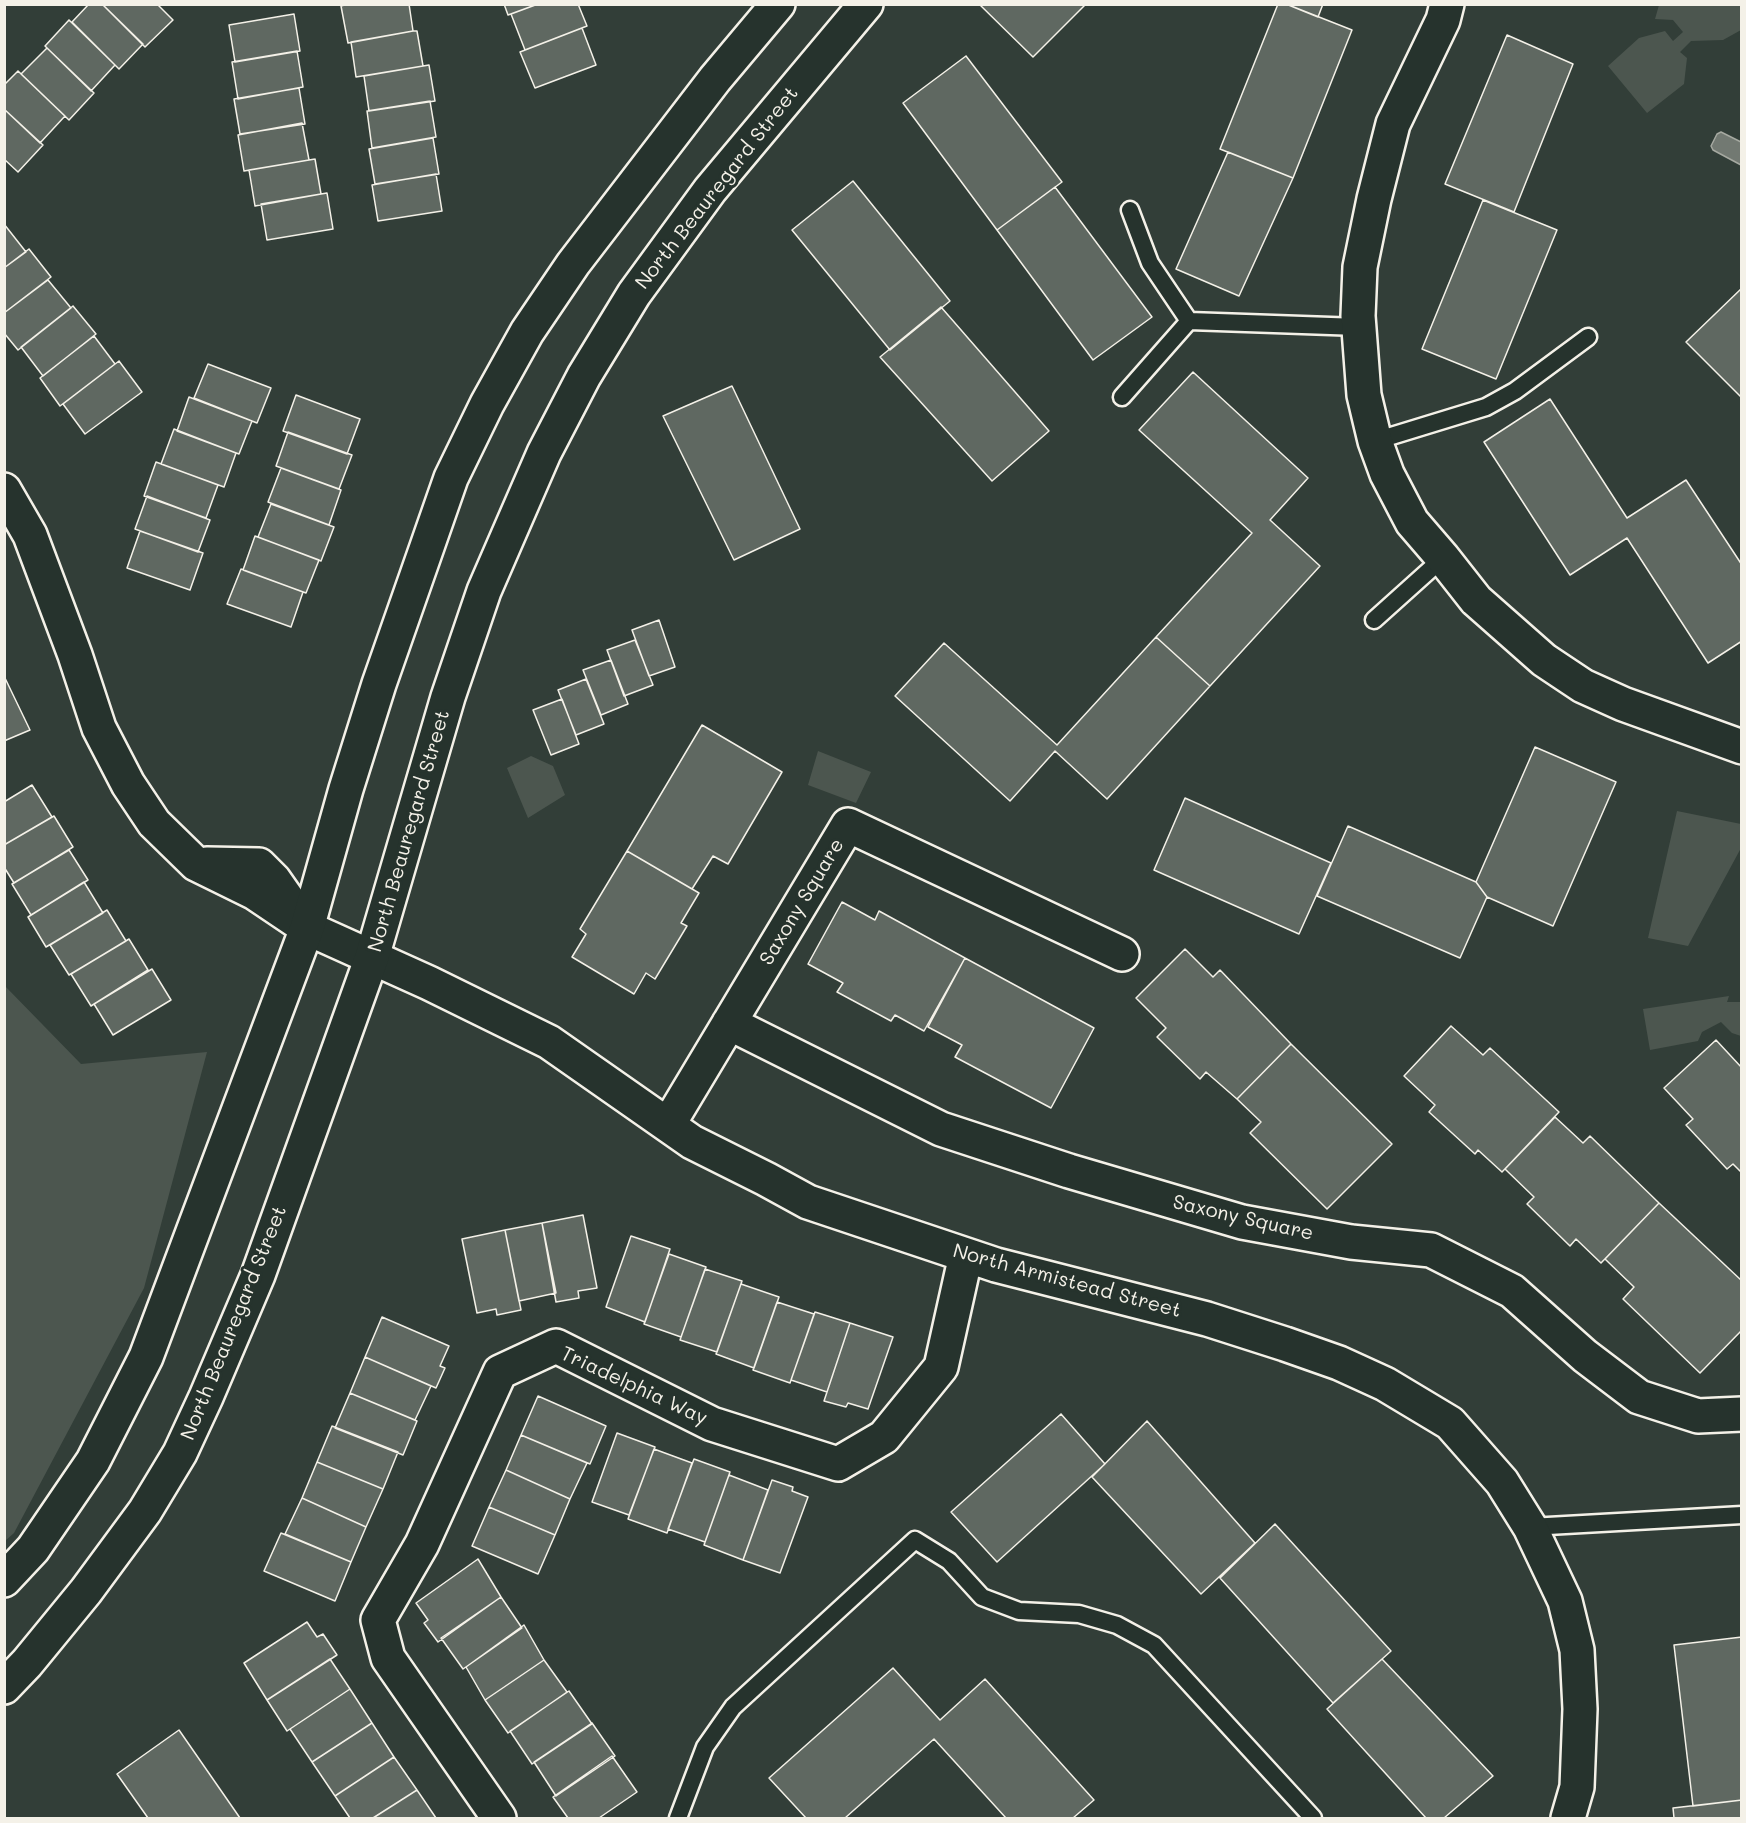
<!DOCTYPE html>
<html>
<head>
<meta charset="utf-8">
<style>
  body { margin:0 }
  #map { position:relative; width:1746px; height:1823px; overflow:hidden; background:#323e38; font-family:Mali,sans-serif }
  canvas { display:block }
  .frame { position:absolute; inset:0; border:6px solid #f4f1e8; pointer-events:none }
</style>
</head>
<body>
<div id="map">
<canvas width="1746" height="1823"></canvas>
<div class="frame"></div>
</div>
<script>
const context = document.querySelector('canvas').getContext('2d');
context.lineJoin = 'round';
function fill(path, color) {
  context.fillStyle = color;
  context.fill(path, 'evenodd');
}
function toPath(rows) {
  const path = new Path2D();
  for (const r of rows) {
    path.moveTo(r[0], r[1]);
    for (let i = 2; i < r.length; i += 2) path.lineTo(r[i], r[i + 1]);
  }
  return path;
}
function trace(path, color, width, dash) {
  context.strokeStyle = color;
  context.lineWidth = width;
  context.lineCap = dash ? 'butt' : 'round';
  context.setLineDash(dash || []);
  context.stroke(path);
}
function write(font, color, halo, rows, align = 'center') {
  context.font = font + ' Mali,sans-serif';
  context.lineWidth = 6;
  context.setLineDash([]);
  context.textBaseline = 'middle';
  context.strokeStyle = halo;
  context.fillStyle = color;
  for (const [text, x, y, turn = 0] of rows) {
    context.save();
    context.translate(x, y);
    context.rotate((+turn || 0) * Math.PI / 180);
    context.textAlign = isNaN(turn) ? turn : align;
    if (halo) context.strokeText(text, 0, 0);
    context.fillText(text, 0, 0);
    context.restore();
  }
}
fill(toPath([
  [1659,5,1741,5,1741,30,1723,40,1691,41,1680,52,1687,58,1684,84,1647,113,1608,66,1639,38,1665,31,1673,41,1683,32,1673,20,1655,19],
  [818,751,871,772,856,803,808,785],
  [531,756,553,766,565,795,528,818,507,768],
  [1677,811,1741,824,1741,848,1688,946,1648,938],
  [4,985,81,1064,207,1052,144,1288,14,1533,5,1541],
  [1729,996,1727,1002,1741,1002,1741,1036,1732,1033,1721,1022,1702,1032,1698,1041,1650,1050,1643,1009]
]), '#4c564f');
const water = toPath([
  [1721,132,1741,142,1741,165,1713,150,1711,146,1717,134,1721,132]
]);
fill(water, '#727972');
trace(water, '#a6a9a1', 1.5);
const building = toPath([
  [89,4,102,4,143,44,119,69,72,22,89,4],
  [102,4,157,4,173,20,145,47,102,4],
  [348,4,409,4,413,31,348,43,341,6,348,4],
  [504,4,538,4,508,15,504,4],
  [538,4,578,4,587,26,525,50,511,14,538,4],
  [979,4,1086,4,1033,57,979,4],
  [1278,4,1286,4,1352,30,1293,178,1220,149,1278,4],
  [1286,4,1323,4,1318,17,1286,4],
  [294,14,300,51,235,62,229,25,294,14],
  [69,20,115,65,91,91,45,46,69,20],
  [582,28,596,65,535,88,520,52,582,28],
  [413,31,417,31,423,66,356,77,351,42,413,31],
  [1507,35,1573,64,1514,212,1445,184,1507,35],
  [47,48,94,93,69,120,21,74,47,48],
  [297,51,303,87,238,99,232,62,297,51],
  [966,56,1062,182,997,230,903,103,966,56],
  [429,65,435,101,369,111,364,76,429,65],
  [18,71,65,116,40,143,4,109,4,85,18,71],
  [299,88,305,124,240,134,234,99,299,88],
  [430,101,436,137,372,148,367,111,430,101],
  [4,109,43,145,18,172,4,159,4,109],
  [302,123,309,160,244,171,238,135,302,123],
  [433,138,439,174,375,184,369,149,433,138],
  [1228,152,1293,178,1239,296,1176,269,1228,152],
  [315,159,321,194,255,206,249,170,315,159],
  [436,174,442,211,378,221,372,185,436,174],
  [853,181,950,301,890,350,792,230,853,181],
  [1055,187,1152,317,1093,360,997,230,1055,187],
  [327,193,333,229,267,240,261,204,327,193],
  [1483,200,1557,230,1496,379,1422,349,1483,200],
  [4,224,26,252,4,268,4,224],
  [29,249,51,277,4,313,4,268,29,249],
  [48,280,71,308,18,350,4,333,4,313,48,280],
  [1742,288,1742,398,1686,342,1742,288],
  [73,306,96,334,43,376,21,347,73,306],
  [941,307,1049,431,992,481,880,357,941,307],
  [94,336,115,364,60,406,40,378,94,336],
  [119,361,142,392,85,434,63,404,119,361],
  [208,364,271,388,257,423,194,398,208,364],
  [1193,372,1308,478,1270,520,1320,566,1210,686,1156,637,1252,533,1139,430,1193,372],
  [732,386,800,529,734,560,663,416,732,386],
  [296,395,360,419,347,454,283,431,296,395],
  [189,397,252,421,239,454,177,431,189,397],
  [1550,399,1627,518,1686,480,1742,565,1742,641,1708,663,1627,538,1570,575,1484,442,1550,399],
  [174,429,236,453,224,487,161,464,174,429],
  [288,432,352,455,339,489,276,466,288,432],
  [156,462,218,485,206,518,144,496,156,462],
  [281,468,341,490,329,525,268,502,281,468],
  [147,496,210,520,198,552,135,529,147,496],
  [271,504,334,527,321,561,258,537,271,504],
  [140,531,203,553,190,590,127,568,140,531],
  [255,536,319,560,306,593,243,570,255,536],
  [241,569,303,592,291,627,227,604,241,569],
  [659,620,675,667,649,676,632,630,659,620],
  [1156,637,1210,686,1107,799,1055,751,1010,801,895,696,944,643,1057,745,1156,637],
  [635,640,653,685,624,696,607,650,635,640],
  [611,660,628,704,601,715,583,670,611,660],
  [4,676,30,730,4,741,4,676],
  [586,679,604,724,576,735,558,690,586,679],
  [562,699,579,744,551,755,533,710,562,699],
  [702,725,782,772,728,864,713,856,692,889,627,851,702,725],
  [1535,747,1616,782,1553,926,1487,897,1476,882,1535,747],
  [32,785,52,817,4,845,4,802,32,785],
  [1185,798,1331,863,1299,934,1154,870,1185,798],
  [54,816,73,847,14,883,4,867,4,845,54,816],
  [1348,826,1476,882,1487,897,1460,958,1317,896,1348,826],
  [69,850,88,880,31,915,12,884,69,850],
  [627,851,699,893,681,923,687,926,655,979,646,973,634,994,572,957,586,934,580,929,627,851],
  [84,882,103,913,46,947,28,917,84,882],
  [842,902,875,920,879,911,965,958,924,1031,895,1015,891,1021,837,992,843,983,808,964,842,902],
  [107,910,126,941,69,975,50,945,107,910],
  [129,939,148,970,91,1006,71,974,129,939],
  [1185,949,1213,977,1220,970,1291,1044,1237,1099,1206,1072,1200,1079,1157,1037,1166,1028,1136,998,1185,949],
  [965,958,1094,1028,1051,1108,955,1057,962,1045,928,1027,965,958],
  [152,969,171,1000,113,1035,94,1004,152,969],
  [1451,1026,1483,1055,1490,1048,1559,1112,1502,1172,1478,1150,1475,1154,1429,1112,1435,1105,1404,1076,1451,1026],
  [1716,1040,1742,1068,1742,1173,1733,1164,1727,1169,1686,1125,1693,1119,1664,1088,1716,1040],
  [1291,1044,1392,1144,1327,1209,1250,1133,1261,1122,1237,1099,1291,1044],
  [1555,1117,1583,1143,1590,1136,1659,1203,1601,1263,1576,1239,1570,1246,1527,1204,1534,1197,1505,1169,1555,1117],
  [1659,1203,1742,1281,1742,1330,1700,1373,1623,1299,1634,1287,1605,1259,1659,1203],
  [583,1215,597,1288,578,1291,579,1298,556,1302,542,1223,583,1215],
  [542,1223,556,1293,519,1301,505,1230,542,1223],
  [505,1230,521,1310,497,1315,496,1309,477,1313,462,1239,505,1230],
  [631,1236,670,1249,645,1322,606,1307,631,1236],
  [669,1254,706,1267,681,1337,644,1324,669,1254],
  [705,1269,742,1281,717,1352,680,1340,705,1269],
  [741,1284,779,1297,754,1368,716,1354,741,1284],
  [777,1302,814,1314,790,1383,753,1370,777,1302],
  [815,1312,850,1323,827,1392,791,1380,815,1312],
  [382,1317,449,1346,440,1366,445,1368,436,1388,365,1357,382,1317],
  [850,1323,893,1337,868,1409,848,1403,846,1407,824,1401,850,1323],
  [365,1357,431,1386,415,1420,350,1393,365,1357],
  [350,1393,417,1421,403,1455,335,1428,350,1393],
  [538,1396,606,1426,590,1464,521,1435,538,1396],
  [1061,1414,1105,1464,997,1562,951,1512,1061,1414],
  [1147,1421,1255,1543,1201,1594,1092,1477,1147,1421],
  [332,1426,398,1452,383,1489,317,1462,332,1426],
  [617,1433,655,1447,629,1515,592,1502,617,1433],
  [521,1435,587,1463,570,1499,506,1470,521,1435],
  [654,1449,692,1463,667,1533,628,1519,654,1449],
  [694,1459,730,1472,705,1542,668,1529,694,1459],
  [317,1462,383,1489,366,1527,302,1498,317,1462],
  [506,1470,570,1499,555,1535,489,1507,506,1470],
  [729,1475,768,1490,743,1560,704,1545,729,1475],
  [772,1480,793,1487,792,1491,808,1497,780,1573,743,1560,772,1480],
  [302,1498,366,1527,351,1562,285,1534,302,1498],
  [489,1507,555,1535,538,1574,472,1546,489,1507],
  [1275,1524,1391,1651,1333,1703,1220,1578,1275,1524],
  [281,1533,351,1562,335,1601,264,1571,281,1533],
  [478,1559,501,1597,438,1642,424,1623,428,1620,416,1603,478,1559],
  [501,1597,522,1628,463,1669,441,1638,501,1597],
  [307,1622,317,1637,323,1634,337,1655,267,1700,244,1663,307,1622],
  [524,1625,544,1660,485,1700,466,1667,524,1625],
  [1742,1637,1742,1800,1693,1806,1674,1645,1742,1637],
  [330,1659,350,1689,287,1731,267,1700,330,1659],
  [1382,1659,1493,1776,1444,1818,1426,1818,1327,1709,1382,1659],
  [544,1660,567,1692,508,1733,485,1700,544,1660],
  [893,1668,940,1720,985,1679,1094,1800,1073,1818,1006,1818,934,1739,845,1818,806,1818,769,1778,893,1668],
  [350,1689,372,1723,312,1762,290,1729,350,1689],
  [569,1691,592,1724,532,1764,510,1731,569,1691],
  [372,1723,394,1757,335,1796,312,1762,372,1723],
  [592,1723,615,1756,556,1796,534,1762,592,1723],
  [179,1730,240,1818,148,1818,117,1774,179,1730],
  [612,1756,637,1792,599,1818,568,1818,553,1797,612,1756],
  [394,1757,417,1790,373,1818,350,1818,335,1796,394,1757],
  [417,1790,436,1818,373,1818,417,1790],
  [1742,1800,1742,1818,1674,1818,1673,1808,1742,1800]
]);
fill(building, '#5f6861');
trace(building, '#f4f1e8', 1.5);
const lane = toPath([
  [1130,210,1150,263,1189,321],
  [1122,397,1189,321,1359,327],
  [1375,441,1486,407,1515,391,1588,337],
  [1374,620,1443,558],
  [1530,1527,1742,1515],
  [678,1818,705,1747,733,1707,915,1540,949,1561,982,1597,1019,1611,1079,1614,1117,1625,1154,1645,1313,1818]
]);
const street = toPath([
  [1447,4,1443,20,1393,124,1374,199,1360,267,1358,316,1364,395,1375,441,1387,474,1412,522,1443,558,1476,600,1544,660,1583,686,1623,704,1742,747],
  [4,490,30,535,75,655,99,728,128,784,154,823,196,864,255,893,307,928,429,983,549,1042,692,1142,766,1179,808,1202,996,1265,1207,1319,1285,1344,1339,1363,1385,1384,1450,1423,1502,1482,1530,1527,1565,1601,1577,1650,1580,1709,1577,1787,1568,1818],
  [207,864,259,865,274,880,295,910],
  [729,1023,941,1129,1069,1171,1242,1222,1351,1242,1431,1250,1512,1291,1585,1356,1639,1397,1698,1416,1742,1414],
  [668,1125,848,825,1122,954],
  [499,1818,388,1658,378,1620,422,1544,500,1372,556,1346,712,1424,838,1464,884,1437,941,1367,966,1255]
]);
const secondary = toPath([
  [4,1580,33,1549,93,1461,146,1357,307,928,346,789,379,684,428,544,451,478,487,404,527,332,573,264,715,79,778,4],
  [4,1687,27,1663,86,1591,145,1511,180,1453,206,1397,258,1275,372,957,448,697,484,591,544,453,584,376,634,294,710,190,866,4]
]);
trace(lane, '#f4f1e8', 21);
trace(street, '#f4f1e8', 38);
trace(secondary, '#f4f1e8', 38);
trace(lane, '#26332d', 16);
trace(street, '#26332d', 33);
trace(secondary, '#26332d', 33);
write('20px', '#f4f1e8', '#26332d', [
  ["North Beauregard Street",717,188,-52],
  ["North Beauregard Street",409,831,-74],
  ["Saxony Square",802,902,-59],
  ["Saxony Square",1243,1218,13],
  ["North Armistead Street",1067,1281,15],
  ["North Beauregard Street",234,1323,-68],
  ["Triadelphia Way",634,1386,25]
]);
</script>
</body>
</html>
